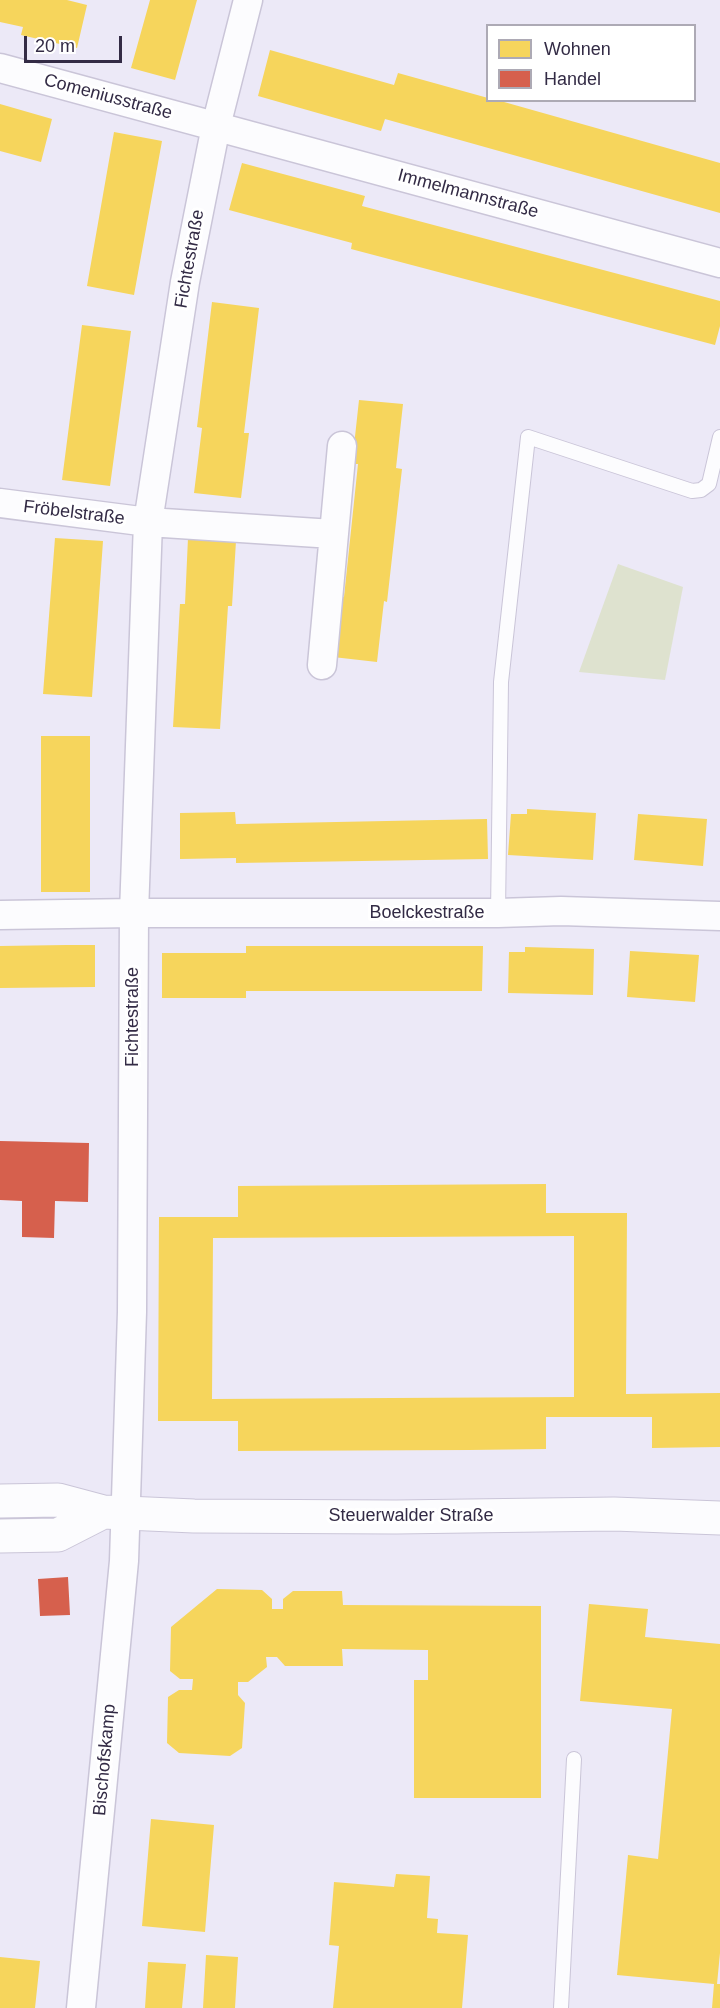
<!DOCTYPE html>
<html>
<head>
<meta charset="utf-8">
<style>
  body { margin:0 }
  #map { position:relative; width:720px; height:2008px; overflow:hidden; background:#ece9f7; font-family:Arial,sans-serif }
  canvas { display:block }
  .legend { position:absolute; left:486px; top:24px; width:210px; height:78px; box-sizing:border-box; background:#fff; border:2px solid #adaab5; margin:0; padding:8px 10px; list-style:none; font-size:18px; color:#332b45 }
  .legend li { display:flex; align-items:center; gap:12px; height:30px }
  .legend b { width:30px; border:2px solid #adaab5 }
  .scale { position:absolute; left:24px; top:36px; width:98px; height:27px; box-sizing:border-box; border:3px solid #332b45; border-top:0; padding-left:8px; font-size:18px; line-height:21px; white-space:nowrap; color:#332b45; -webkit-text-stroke:4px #fff; paint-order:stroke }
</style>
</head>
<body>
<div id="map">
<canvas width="720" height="2008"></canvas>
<ul class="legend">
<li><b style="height:16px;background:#f6d55c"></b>Wohnen</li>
<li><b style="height:16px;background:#d6604d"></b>Handel</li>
</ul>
<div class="scale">20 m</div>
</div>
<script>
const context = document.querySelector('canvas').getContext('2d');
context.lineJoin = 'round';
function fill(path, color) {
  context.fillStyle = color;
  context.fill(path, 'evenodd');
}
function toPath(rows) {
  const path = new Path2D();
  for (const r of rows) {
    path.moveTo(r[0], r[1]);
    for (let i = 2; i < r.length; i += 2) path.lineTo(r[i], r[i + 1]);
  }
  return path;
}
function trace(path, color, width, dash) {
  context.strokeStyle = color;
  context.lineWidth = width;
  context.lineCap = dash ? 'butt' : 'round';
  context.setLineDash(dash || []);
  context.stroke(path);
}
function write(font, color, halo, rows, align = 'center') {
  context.font = font + ' Arial,sans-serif';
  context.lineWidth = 6;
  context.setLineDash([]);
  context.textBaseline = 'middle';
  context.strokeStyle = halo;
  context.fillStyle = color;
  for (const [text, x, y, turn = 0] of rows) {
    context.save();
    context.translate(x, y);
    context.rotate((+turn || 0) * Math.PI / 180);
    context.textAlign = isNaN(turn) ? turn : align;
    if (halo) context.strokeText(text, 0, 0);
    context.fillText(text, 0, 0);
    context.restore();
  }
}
fill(toPath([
  [618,564,683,587,665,680,579,672]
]), '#dee2cf');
fill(toPath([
  [0,0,67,0,87,5,77,48,21,35,23,27,0,22],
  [150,0,197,0,175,80,131,68],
  [270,50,394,85,398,73,488,98,488,100,497,100,720,163,720,213,385,119,381,131,258,96],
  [0,104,52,119,41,162,0,151],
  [114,132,162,141,134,295,87,286],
  [242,163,365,196,362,206,720,301,720,326,715,345,351,249,352,243,229,210],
  [212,302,259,308,244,433,249,433,241,498,194,493,202,428,197,427],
  [82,325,131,331,110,486,62,480],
  [359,400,403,404,396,468,402,469,387,602,384,601,377,662,333,657,339,596,344,597,358,464,352,464],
  [55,538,103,541,92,697,43,694],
  [188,538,236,541,232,606,228,606,220,729,173,727,180,604,185,604],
  [41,736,90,736,90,892,41,892],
  [527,809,596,813,593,860,508,855,511,814,527,814],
  [235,812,236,824,487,819,488,859,236,863,236,858,180,859,180,813],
  [638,814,707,819,703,866,634,860],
  [66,945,95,945,95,987,0,988,0,946],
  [246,946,483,946,482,991,246,991,246,998,162,998,162,953,246,953],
  [525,947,594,949,593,995,508,993,509,952,525,952],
  [630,951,699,955,695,1002,627,997],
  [546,1184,546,1213,627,1213,626,1394,720,1393,720,1447,652,1448,652,1417,546,1417,546,1449,469,1450,238,1451,238,1421,158,1421,159,1217,238,1217,238,1186],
  [574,1236,574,1397,212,1399,213,1238],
  [217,1589,262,1590,272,1599,272,1609,283,1609,283,1599,293,1591,342,1591,343,1605,541,1606,541,1798,414,1798,414,1680,428,1680,428,1650,342,1649,343,1666,285,1666,277,1657,266,1657,267,1667,248,1682,238,1682,238,1695,245,1703,242,1748,230,1756,179,1753,167,1743,168,1697,179,1690,192,1690,193,1679,180,1679,170,1671,171,1627],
  [589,1604,648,1609,645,1637,720,1644,720,1953,717,1984,720,1984,720,2008,712,2008,714,1984,617,1975,628,1855,658,1859,672,1709,580,1701],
  [151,1819,214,1825,205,1932,142,1926],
  [396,1874,430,1876,427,1918,438,1919,437,1933,468,1935,462,2008,333,2008,339,1946,329,1945,334,1882,394,1887],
  [206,1955,238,1957,235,2008,203,2008],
  [0,1957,40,1961,35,2008,0,2008],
  [148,1962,186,1964,182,2008,145,2008]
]), '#f6d55c');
fill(toPath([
  [0,1141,89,1143,88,1202,55,1201,54,1238,22,1237,22,1201,0,1200],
  [68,1577,70,1615,40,1616,38,1579]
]), '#d6604d');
const service = toPath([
  [498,913,501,682,528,437,692,491,701,490,709,484,720,437],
  [561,2008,574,1759]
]);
const minor = toPath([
  [0,68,720,263],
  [0,503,148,522,333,534],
  [322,665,342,446],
  [0,915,134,913,498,913,561,911,720,916],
  [81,2008,124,1561,132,1312,134,913,148,522,185,282,216,126,248,0]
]);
const tertiary = toPath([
  [0,1501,58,1500,103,1512,194,1516,396,1517,614,1514,720,1518],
  [0,1536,58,1535,103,1512]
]);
trace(service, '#cac5d8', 16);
trace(minor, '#cac5d8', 31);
trace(tertiary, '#cac5d8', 35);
trace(service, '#fcfcfe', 14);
trace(minor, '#fcfcfe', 28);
trace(tertiary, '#fcfcfe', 33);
write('18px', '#332b45', '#fff', [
  ["Comeniusstraße",108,97,15],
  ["Immelmannstraße",468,194,15],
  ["Fichtestraße",190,259,-80],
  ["Fröbelstraße",74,513,7],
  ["Boelckestraße",427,913],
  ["Fichtestraße",133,1017,-90],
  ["Steuerwalder Straße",411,1516],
  ["Bischofskamp",105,1760,-85]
]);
</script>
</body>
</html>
